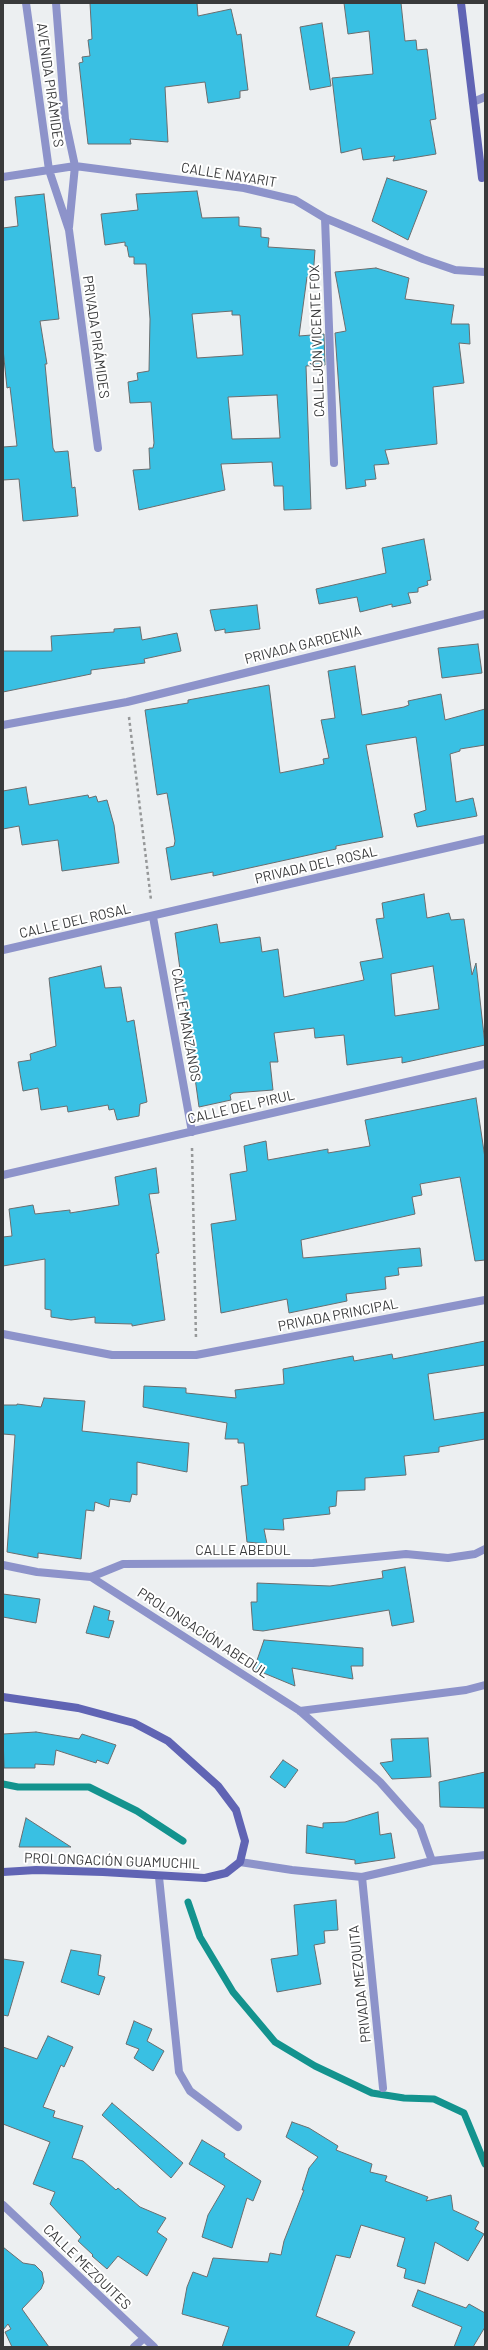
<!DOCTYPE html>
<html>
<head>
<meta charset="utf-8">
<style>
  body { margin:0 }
  #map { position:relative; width:488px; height:2350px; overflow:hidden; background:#eceff1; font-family:Barlow,sans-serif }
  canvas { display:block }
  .frame { position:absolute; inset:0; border:4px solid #393a3b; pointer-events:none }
</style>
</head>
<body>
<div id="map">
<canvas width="488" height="2350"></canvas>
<div class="frame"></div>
</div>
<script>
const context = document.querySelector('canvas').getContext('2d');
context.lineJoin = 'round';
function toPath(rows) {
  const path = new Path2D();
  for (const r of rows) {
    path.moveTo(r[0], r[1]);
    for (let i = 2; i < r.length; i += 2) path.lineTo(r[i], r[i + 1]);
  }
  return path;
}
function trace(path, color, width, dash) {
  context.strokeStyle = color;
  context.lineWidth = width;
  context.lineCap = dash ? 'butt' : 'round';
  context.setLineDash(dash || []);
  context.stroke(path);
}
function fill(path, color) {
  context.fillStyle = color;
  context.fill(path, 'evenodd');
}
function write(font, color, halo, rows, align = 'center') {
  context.font = font + ' Barlow,sans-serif';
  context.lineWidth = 4;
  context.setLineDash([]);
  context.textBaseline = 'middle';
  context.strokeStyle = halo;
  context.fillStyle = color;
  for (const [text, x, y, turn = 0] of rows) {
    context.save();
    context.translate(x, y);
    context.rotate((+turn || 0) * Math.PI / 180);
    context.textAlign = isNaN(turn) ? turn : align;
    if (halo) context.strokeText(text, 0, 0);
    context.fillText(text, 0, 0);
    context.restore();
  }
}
trace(toPath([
  [3,1784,18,1787,89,1787,137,1811,183,1841],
  [188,1902,200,1937,233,1992,275,2042,315,2066,372,2093,404,2098,434,2099,464,2113,485,2164]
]), '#13938e', 7);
const building = toPath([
  [90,3,197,3,198,16,231,9,237,35,241,34,248,90,240,91,240,98,208,103,205,82,165,87,168,142,130,139,131,144,88,144,79,63,83,62,82,57,90,56,88,40,92,39,90,3],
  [344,3,401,3,405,41,416,40,417,50,427,49,436,119,430,120,436,154,393,161,395,156,363,160,361,148,341,153,332,78,373,74,369,31,348,34,344,3],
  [322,23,331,86,310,90,300,27,322,23],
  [387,178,427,191,408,240,372,221,387,178],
  [197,191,202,218,239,217,239,226,261,228,261,237,269,238,268,247,315,250,313,278,307,277,299,336,324,334,325,365,306,366,311,509,284,510,283,486,274,486,272,462,221,464,225,490,139,510,133,470,150,469,149,448,153,448,154,443,151,402,130,403,128,382,138,380,137,373,149,371,150,319,146,264,134,264,134,257,129,257,127,246,125,246,125,242,105,245,101,214,138,210,136,194,197,191],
  [232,311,232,315,240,315,243,355,197,358,192,314,232,311],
  [277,395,280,438,232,439,228,397,277,395],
  [44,194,59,319,40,321,47,364,45,364,53,448,55,452,68,451,72,488,75,487,78,516,23,521,19,479,3,480,3,447,17,446,10,387,7,388,3,349,3,228,18,226,15,197,44,194],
  [376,268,409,278,405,299,454,305,451,324,469,324,470,344,459,343,464,383,433,387,437,444,385,450,389,464,374,465,376,479,365,480,366,486,346,489,335,333,346,331,335,272,376,268],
  [424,539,431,580,427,581,428,585,418,588,418,592,408,593,411,603,392,607,392,604,360,612,357,597,319,604,316,589,386,573,382,548,424,539],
  [257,605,260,629,225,633,225,629,215,631,210,610,257,605],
  [140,627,142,640,177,633,181,651,144,659,145,663,91,670,91,674,3,692,3,651,52,651,51,636,114,632,114,629,140,627],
  [478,644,482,673,442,678,438,648,478,644],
  [355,666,362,715,404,707,409,705,408,701,441,694,445,720,485,709,485,745,460,749,460,751,450,754,456,802,473,798,477,816,417,827,414,814,426,810,416,737,366,745,383,837,336,846,336,849,213,876,213,872,171,880,166,848,174,846,175,841,167,793,157,795,145,710,188,703,188,700,269,685,280,773,324,764,323,759,329,758,321,720,335,718,328,671,355,666],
  [26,787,29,805,88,795,89,798,96,796,98,802,107,800,114,825,119,863,62,871,58,840,22,845,19,826,3,829,3,791,26,787],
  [424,894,427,918,449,913,451,920,464,919,472,975,476,963,485,1045,402,1063,402,1057,347,1065,344,1035,315,1038,314,1028,274,1033,278,1062,270,1062,273,1090,233,1093,230,1095,231,1100,199,1107,175,933,217,924,220,943,260,937,262,952,278,949,284,997,364,980,360,962,383,958,376,919,384,918,382,903,424,894],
  [433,966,439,1009,395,1016,391,974,433,966],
  [101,966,105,988,121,987,127,1022,134,1020,147,1102,140,1104,139,1116,117,1120,114,1109,109,1110,108,1105,68,1112,67,1106,41,1110,38,1088,23,1091,18,1062,31,1060,30,1054,56,1046,49,978,101,966],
  [476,1098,485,1158,485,1260,475,1261,460,1177,420,1184,422,1195,412,1197,415,1214,301,1240,303,1258,420,1248,422,1266,398,1268,399,1275,385,1277,386,1289,346,1294,347,1301,289,1313,287,1299,221,1313,211,1224,236,1220,230,1174,247,1171,244,1146,266,1141,268,1160,328,1149,328,1153,370,1146,365,1120,476,1098],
  [156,1168,159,1193,149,1194,159,1253,156,1254,165,1320,132,1326,132,1324,95,1323,95,1317,71,1320,51,1317,51,1310,45,1309,45,1259,3,1266,3,1237,12,1236,9,1209,33,1205,35,1214,70,1210,70,1213,119,1205,115,1177,156,1168],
  [485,1341,485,1365,428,1374,434,1420,485,1412,485,1439,439,1447,439,1452,404,1456,406,1475,365,1478,365,1490,337,1491,336,1506,329,1507,330,1514,283,1519,284,1530,264,1529,267,1544,247,1542,241,1486,248,1485,244,1443,238,1443,238,1439,225,1439,227,1423,143,1407,144,1386,186,1388,186,1393,236,1398,235,1390,284,1384,283,1369,353,1356,354,1361,392,1354,393,1359,485,1341],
  [44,1398,85,1401,82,1431,189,1443,187,1472,137,1462,137,1495,132,1494,130,1502,110,1499,109,1507,95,1502,94,1511,86,1510,81,1559,38,1553,38,1558,7,1552,15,1435,3,1434,3,1405,17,1405,17,1404,41,1407,44,1398],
  [405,1567,414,1622,392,1626,389,1610,263,1631,253,1630,251,1602,257,1602,257,1583,330,1586,383,1578,382,1571,405,1567],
  [3,1594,40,1599,36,1623,3,1617,3,1594],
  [94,1606,110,1611,108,1620,114,1621,109,1638,86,1633,94,1606],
  [264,1640,363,1648,363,1666,351,1666,353,1679,292,1668,295,1686,254,1669,264,1640],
  [36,1732,79,1739,82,1734,116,1745,108,1764,97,1760,96,1763,56,1750,54,1765,35,1764,35,1768,4,1768,3,1734,36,1732],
  [428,1738,431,1777,392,1779,380,1763,393,1761,391,1739,428,1738],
  [283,1760,298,1770,285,1788,270,1777,283,1760],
  [485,1772,485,1808,440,1807,439,1782,485,1772],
  [378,1812,380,1835,391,1833,395,1858,355,1864,355,1860,306,1853,307,1825,323,1828,323,1823,345,1822,378,1812],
  [26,1818,71,1847,19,1847,26,1818],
  [336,1900,338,1930,324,1931,325,1943,314,1945,321,1984,277,1992,271,1959,298,1955,294,1905,336,1900],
  [71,1950,101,1955,98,1975,105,1977,99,1995,61,1982,71,1950],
  [3,1959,24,1962,8,2016,3,2015,3,1959],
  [134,2021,152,2029,147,2041,164,2051,153,2071,134,2058,139,2049,126,2044,134,2021],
  [48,2036,73,2047,64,2067,61,2065,43,2107,55,2111,53,2117,83,2126,72,2158,83,2161,116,2190,118,2188,140,2207,166,2218,157,2232,167,2239,147,2276,118,2256,107,2269,92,2256,93,2255,78,2241,81,2237,50,2204,55,2192,33,2184,50,2142,3,2124,3,2047,37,2059,48,2036],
  [112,2103,183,2163,171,2178,102,2115,112,2103],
  [292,2122,309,2128,338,2146,336,2150,372,2164,370,2172,387,2176,385,2181,428,2197,426,2201,451,2195,453,2210,479,2222,475,2229,484,2234,468,2261,435,2242,425,2284,404,2278,406,2269,397,2266,405,2238,361,2225,350,2258,336,2255,316,2316,355,2332,348,2347,222,2347,229,2327,182,2314,187,2287,193,2272,207,2277,213,2258,268,2262,270,2253,281,2255,284,2241,304,2190,302,2190,309,2168,318,2157,286,2137,292,2122],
  [202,2140,225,2154,224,2157,261,2181,253,2201,247,2198,232,2248,202,2237,208,2215,225,2186,189,2164,202,2140],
  [3,2247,23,2263,35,2265,42,2272,44,2282,41,2289,22,2309,49,2347,12,2347,5,2332,11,2329,8,2324,3,2330,3,2247],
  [418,2290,466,2308,469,2304,485,2313,485,2327,473,2347,454,2347,462,2327,412,2306,418,2290]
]);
fill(building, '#39c0e3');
trace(building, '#6a6d6e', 1);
trace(toPath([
  [129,717,151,900],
  [192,1148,196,1339]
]), '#969899', 2.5, [3, 3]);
trace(toPath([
  [26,3,49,170,69,230,98,448],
  [56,3,65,119,75,166,69,227],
  [473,102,485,97],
  [3,177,75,166,244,188,295,200,325,218,423,259,455,270,485,272],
  [325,218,334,463],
  [3,725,127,702,485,614],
  [153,917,192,1132],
  [3,950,485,839],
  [3,1175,485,1064],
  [3,1334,112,1355,196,1355,485,1300],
  [3,1565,37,1572,91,1577,123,1564,313,1563,406,1554,448,1558,475,1554,485,1549],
  [91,1577,300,1711,380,1782,420,1827,432,1861],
  [300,1711,466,1690,485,1685],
  [240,1862,292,1870,362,1877,432,1861,485,1855],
  [159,1877,179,2072,190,2091,238,2127],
  [362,1877,383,2088],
  [3,2205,154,2347],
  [134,2347,143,2339]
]), '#8d93ca', 8);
trace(toPath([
  [461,3,482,178],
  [3,1697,78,1708,134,1723,168,1741,218,1786,236,1810,245,1841,240,1862,226,1873,205,1878,103,1872,36,1870,3,1872]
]), '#6064b4', 8);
write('14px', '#393a3b', '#fff', [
  ["AVENIDA PIRÁMIDES",50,85,82],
  ["CALLE NAYARIT",229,175,9],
  ["PRIVADA PIRÁMIDES",96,337,82],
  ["CALLEJÓN VICENTE FOX",317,341,-92],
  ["PRIVADA GARDENIA",303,645,-14],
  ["PRIVADA DEL ROSAL",316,865,-13],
  ["CALLE DEL ROSAL",75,921,-13],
  ["CALLE MANZANOS",186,1025,80],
  ["CALLE DEL PIRUL",241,1107,-13],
  ["PRIVADA PRINCIPAL",338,1315,-11],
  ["CALLE ABEDUL",243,1550],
  ["PROLONGACIÓN ABEDUL",203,1633,33],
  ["PROLONGACIÓN GUAMUCHIL",112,1861,2],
  ["PRIVADA MEZQUITA",360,1984,-96],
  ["CALLE MEZQUITES",87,2267,44]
]);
</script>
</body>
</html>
